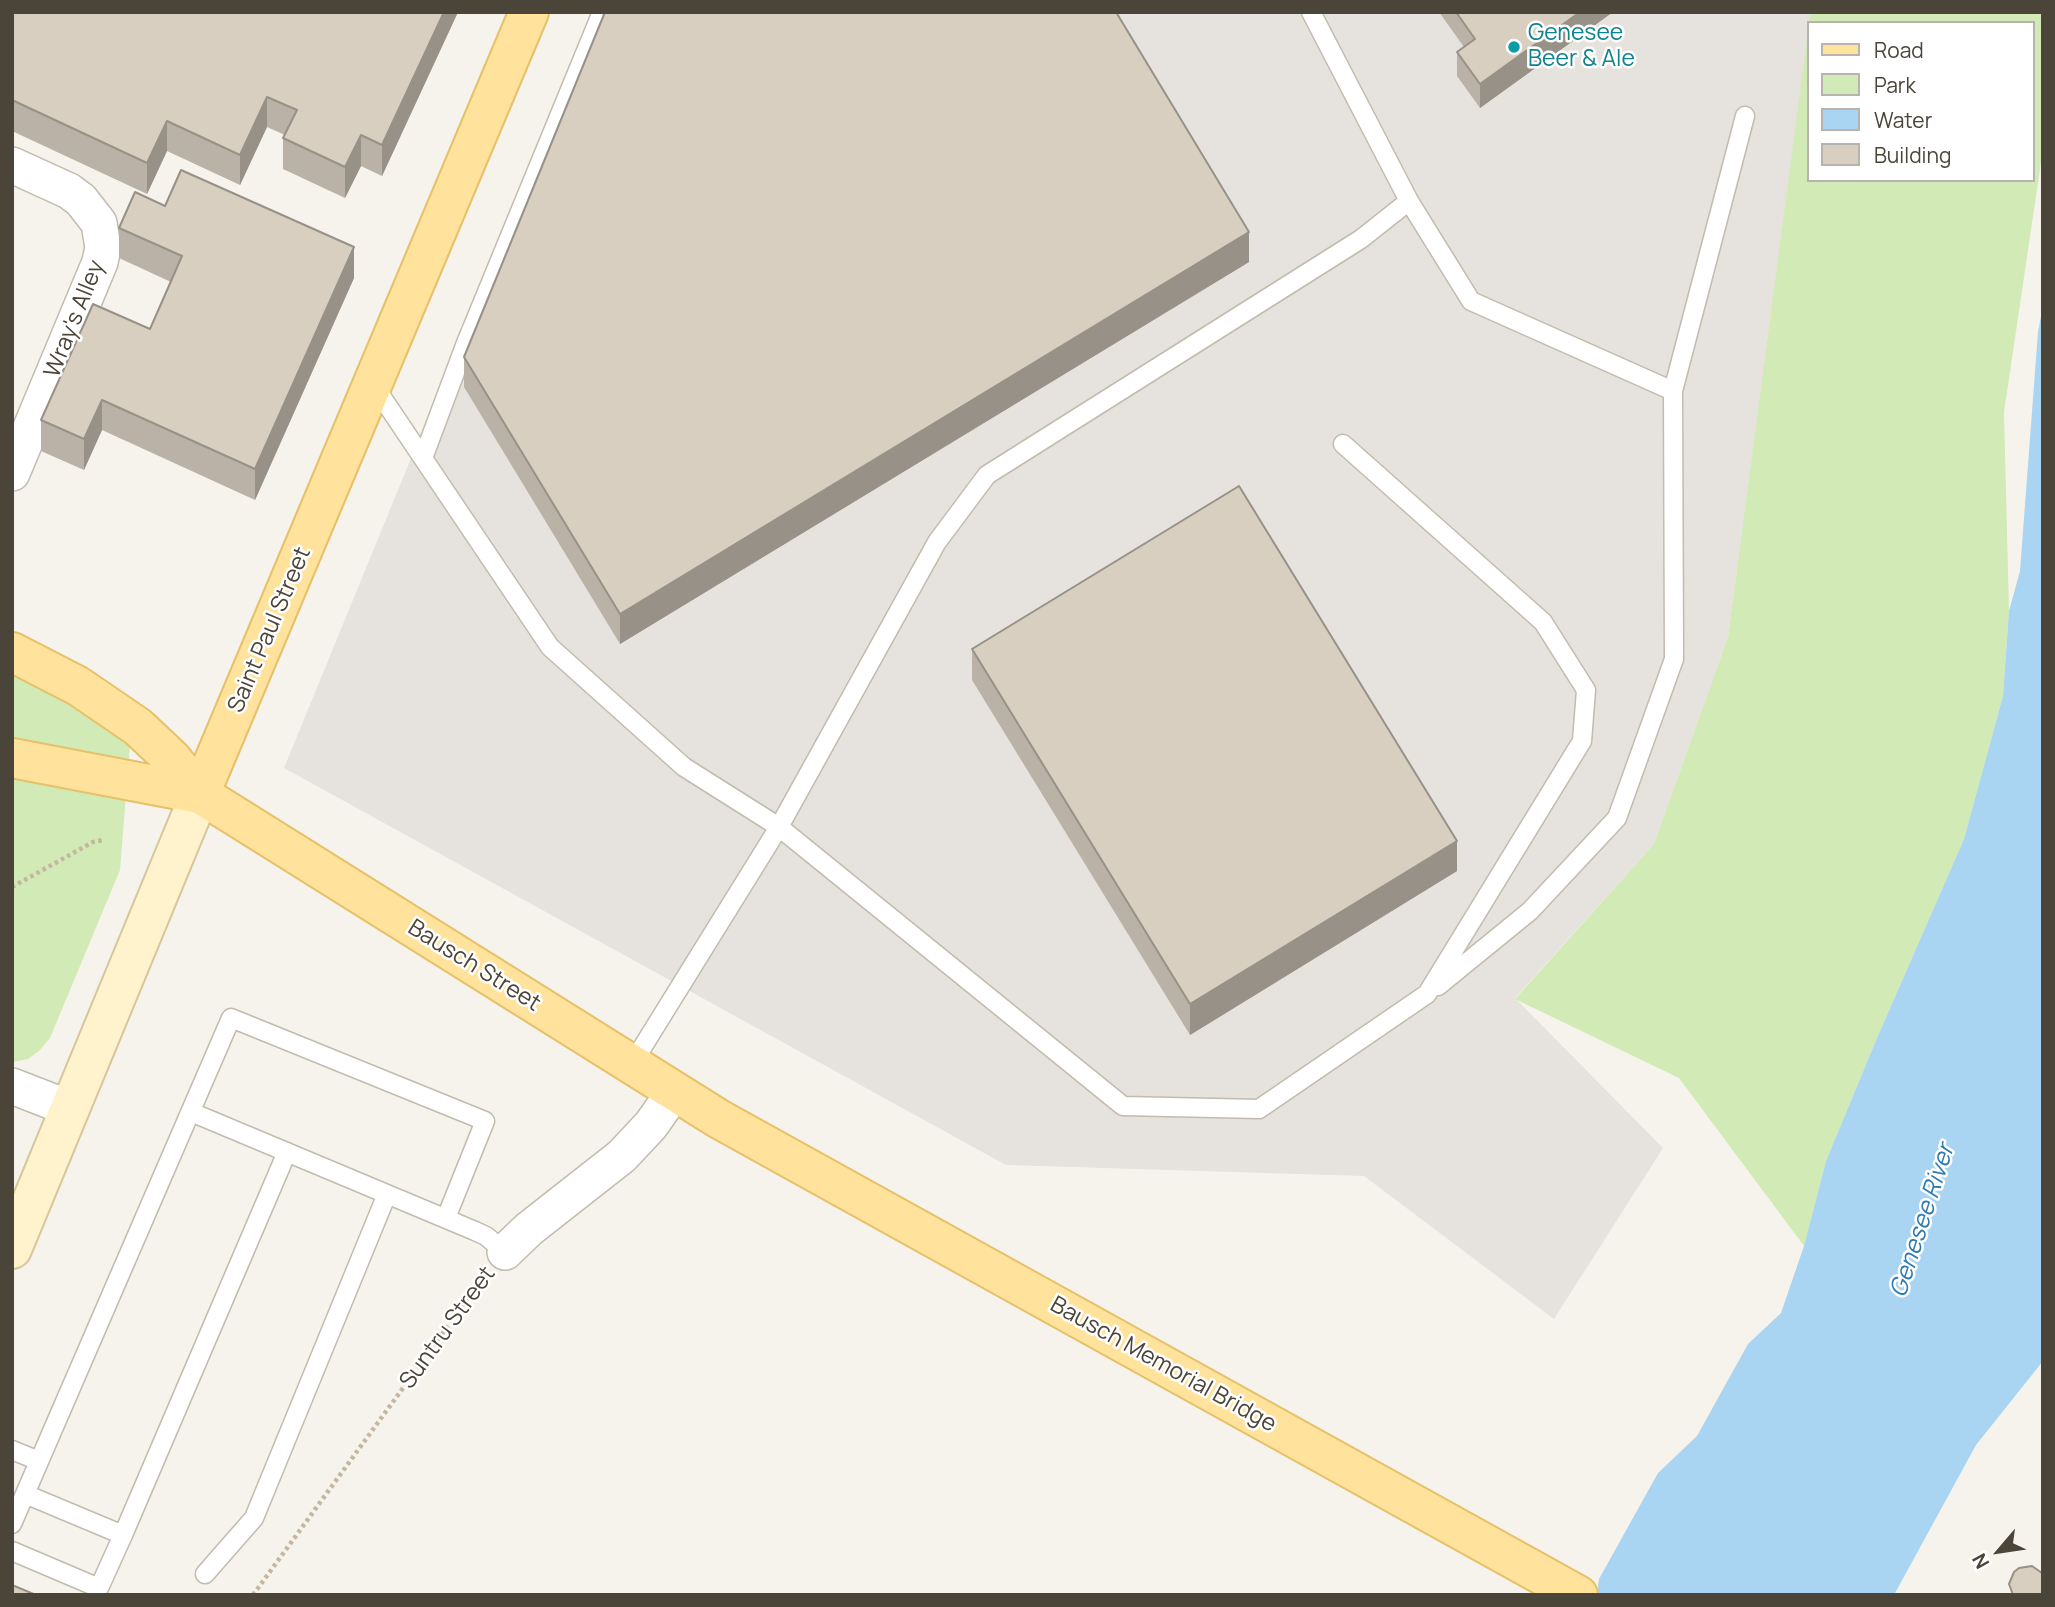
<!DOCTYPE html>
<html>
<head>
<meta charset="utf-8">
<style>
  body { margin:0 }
  #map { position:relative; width:2055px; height:1607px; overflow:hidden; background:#f6f3ec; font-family:Manrope,sans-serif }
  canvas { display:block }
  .frame { position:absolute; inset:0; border:14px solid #4b4439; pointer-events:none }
  .legend { position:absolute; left:1807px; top:21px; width:228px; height:161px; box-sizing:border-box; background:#fff; border:2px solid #b7b4b0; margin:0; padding:9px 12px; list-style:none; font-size:21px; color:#4b4439 }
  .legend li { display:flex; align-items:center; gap:14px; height:35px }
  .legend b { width:35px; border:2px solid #b7b4b0 }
  .north { position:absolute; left:1964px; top:1516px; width:70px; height:70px; -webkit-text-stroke:5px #fff; paint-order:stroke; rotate:241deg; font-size:19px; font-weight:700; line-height:28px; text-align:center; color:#4b4439 }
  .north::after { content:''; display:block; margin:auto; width:24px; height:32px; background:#4b4439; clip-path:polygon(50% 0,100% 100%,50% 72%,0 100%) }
</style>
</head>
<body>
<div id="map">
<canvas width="2055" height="1607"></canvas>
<div class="frame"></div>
<ul class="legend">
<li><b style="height:9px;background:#ffe39c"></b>Road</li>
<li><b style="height:19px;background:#d2eab5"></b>Park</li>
<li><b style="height:19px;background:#a9d4f2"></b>Water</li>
<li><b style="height:19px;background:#d8cfc1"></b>Building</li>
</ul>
<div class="north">N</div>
</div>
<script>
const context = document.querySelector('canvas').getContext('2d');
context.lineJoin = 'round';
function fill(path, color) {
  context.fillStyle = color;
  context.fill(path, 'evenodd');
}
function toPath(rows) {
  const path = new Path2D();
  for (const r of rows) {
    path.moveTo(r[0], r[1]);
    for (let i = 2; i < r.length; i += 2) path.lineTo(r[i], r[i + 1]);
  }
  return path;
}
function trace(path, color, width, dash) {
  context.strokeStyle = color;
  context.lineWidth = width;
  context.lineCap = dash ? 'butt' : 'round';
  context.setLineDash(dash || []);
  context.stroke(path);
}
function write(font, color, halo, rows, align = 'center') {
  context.font = font + ' Manrope,sans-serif';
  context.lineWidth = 5;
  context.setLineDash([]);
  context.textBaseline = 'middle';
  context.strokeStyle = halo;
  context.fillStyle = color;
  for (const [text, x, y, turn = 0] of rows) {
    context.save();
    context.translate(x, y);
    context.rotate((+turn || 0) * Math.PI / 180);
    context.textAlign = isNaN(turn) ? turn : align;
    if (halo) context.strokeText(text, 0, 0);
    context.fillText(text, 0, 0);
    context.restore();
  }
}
fill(toPath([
  [594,12,1811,12,1728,637,1654,844,1515,998,1663,1148,1554,1319,1364,1176,1006,1165,284,768]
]), '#e6e2dd');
fill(toPath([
  [1811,12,2043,12,2043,149,2004,412,2009,611,2003,696,1964,839,1877,1038,1826,1161,1804,1246,1679,1078,1515,999,1654,844,1728,637,1808,31,1808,180,2032,180,2032,23,1809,23],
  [12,667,42,682,130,745,120,870,50,1038,40,1050,28,1059,13,1062]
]), '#d2eab5');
fill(toPath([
  [2043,306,2043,1361,1976,1445,1894,1595,1597,1595,1599,1579,1658,1473,1697,1436,1748,1344,1781,1313,1804,1246,1826,1161,1877,1038,1964,839,2003,696,2009,611,2020,571,2038,332]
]), '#a9d4f2');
const service = toPath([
  [1311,12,1409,201,1361,239,987,475,937,542,779,827,1123,1106,1259,1109,1427,994,1582,741,1586,690,1543,622,1343,444],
  [1409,201,1471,301,1673,391],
  [373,384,550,647,684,767,779,827,632,1064],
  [423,458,466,343,602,12],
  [1438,986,1530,911,1617,818,1674,659,1673,391,1745,116],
  [191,1112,475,1231,486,1236,505,1252],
  [12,1450,39,1461],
  [25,1494,123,1535,287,1152],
  [12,1524,231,1018,485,1121,446,1218],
  [12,1551,99,1588,123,1535],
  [205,1574,254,1518,387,1194]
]);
const minor = toPath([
  [12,165,69,191,81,200,99,223,103,248,100,262,12,473],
  [12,1086,71,1109],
  [505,1252,529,1229,622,1156,651,1125,675,1091]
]);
const secondary = toPath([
  [12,1249,200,794]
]);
const primary = toPath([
  [12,652,78,686,138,727,172,759,200,794],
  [12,758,200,794,719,1119,1578,1595],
  [200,794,529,12]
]);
trace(service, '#c2bbae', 21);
trace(minor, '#c2bbae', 38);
trace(secondary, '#d6c79b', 42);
trace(primary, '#e6c16a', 42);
trace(toPath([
  [12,887,93,842,103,840],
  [253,1595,482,1279]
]), '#c4b79f', 4.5, [3.5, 3.5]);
trace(service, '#fff', 18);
trace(minor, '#fff', 35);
trace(secondary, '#fff3cd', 38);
trace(primary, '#ffe39c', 38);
fill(toPath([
  [12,12,458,12,382,176,361,166,345,198,283,169,283,138,285,135,267,127,240,185,167,151,147,194,12,131],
  [1439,12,1613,12,1480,108,1457,76,1457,52,1464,47],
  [165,206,354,278,255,500,102,430,84,470,41,451,41,420,150,329,171,282,119,258,119,228],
  [1249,262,620,644,464,387,464,357],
  [972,649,1457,871,1190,1035,972,680]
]), '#bab2a6');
fill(toPath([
  [444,12,458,12,382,176,382,145],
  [1580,12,1613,12,1480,108,1480,84],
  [267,97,267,127,240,185,240,155],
  [167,121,167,151,147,194,147,163],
  [361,135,361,166,345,198,345,167],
  [1249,232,1249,262,620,644,620,614],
  [354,247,354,278,255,500,255,469],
  [102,400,102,430,84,470,84,439],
  [1457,841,1457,871,1190,1035,1190,1004]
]), '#979187');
const building = toPath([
  [12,12,444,12,382,145,361,135,345,167,283,138,297,110,267,97,240,155,167,121,147,163,12,100,12,12],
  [605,12,1116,12,1249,232,620,614,464,357,605,12],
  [1456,12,1580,12,1480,84,1457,52,1475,39,1456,12],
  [181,170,354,247,255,469,102,400,84,439,41,420,93,304,150,329,182,256,119,228,135,192,165,206,181,170],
  [1239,486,1457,841,1190,1004,972,649,1239,486],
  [2032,1566,2042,1573,2043,1594,2013,1595,2009,1584,2014,1572,2019,1568,2032,1566],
  [12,1585,36,1595,12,1595,12,1585]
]);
fill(building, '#d8cfc1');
trace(building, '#979187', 2);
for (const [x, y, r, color] of [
  [1514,47,7,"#0f9aa8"]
]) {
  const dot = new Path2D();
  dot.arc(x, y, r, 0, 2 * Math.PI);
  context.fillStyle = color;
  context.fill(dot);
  trace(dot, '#fff', 2.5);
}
write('23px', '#0d838f', '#fff', [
  ["Genesee",1528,34],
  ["Beer & Ale",1528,60]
], 'left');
write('23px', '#4b4439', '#fff', [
  ["Wray's Alley",75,319,-68],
  ["Saint Paul Street",270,630,-67],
  ["Bausch Street",474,966,32],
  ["Suntru Street",448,1328,-54],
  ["Bausch Memorial Bridge",1163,1365,29]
]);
write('italic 24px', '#2e7ab2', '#fff', [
  ["Genesee River",1923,1221,-72]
]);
</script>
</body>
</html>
